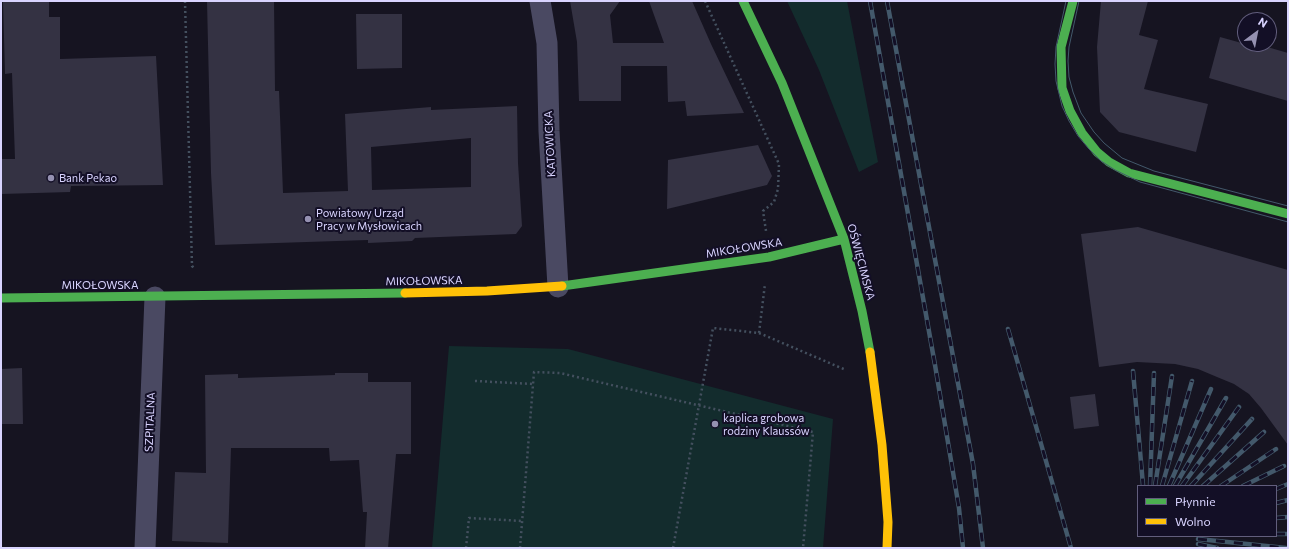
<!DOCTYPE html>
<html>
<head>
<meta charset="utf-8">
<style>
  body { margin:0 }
  #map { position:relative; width:1289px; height:549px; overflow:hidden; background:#161421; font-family:Commissioner,sans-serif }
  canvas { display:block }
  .frame { position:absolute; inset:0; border:2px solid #d9d4ff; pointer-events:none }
  .legend { position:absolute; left:1137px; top:485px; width:140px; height:52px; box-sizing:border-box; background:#130f26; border:1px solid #625e7d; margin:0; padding:5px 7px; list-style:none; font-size:12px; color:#d9d4ff }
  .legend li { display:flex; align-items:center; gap:8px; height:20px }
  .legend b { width:20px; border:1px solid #625e7d }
  .north { position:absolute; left:1237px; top:12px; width:40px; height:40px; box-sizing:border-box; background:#130f26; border:1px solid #625e7d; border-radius:50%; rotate:32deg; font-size:11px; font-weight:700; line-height:16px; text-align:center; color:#d9d4ff }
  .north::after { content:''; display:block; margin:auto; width:14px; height:18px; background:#9591b1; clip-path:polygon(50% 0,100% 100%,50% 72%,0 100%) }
</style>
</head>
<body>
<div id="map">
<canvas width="1289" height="549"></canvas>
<div class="frame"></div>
<ul class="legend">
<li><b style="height:5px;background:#4caf50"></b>Płynnie</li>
<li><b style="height:5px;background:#ffc107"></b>Wolno</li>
</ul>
<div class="north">N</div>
</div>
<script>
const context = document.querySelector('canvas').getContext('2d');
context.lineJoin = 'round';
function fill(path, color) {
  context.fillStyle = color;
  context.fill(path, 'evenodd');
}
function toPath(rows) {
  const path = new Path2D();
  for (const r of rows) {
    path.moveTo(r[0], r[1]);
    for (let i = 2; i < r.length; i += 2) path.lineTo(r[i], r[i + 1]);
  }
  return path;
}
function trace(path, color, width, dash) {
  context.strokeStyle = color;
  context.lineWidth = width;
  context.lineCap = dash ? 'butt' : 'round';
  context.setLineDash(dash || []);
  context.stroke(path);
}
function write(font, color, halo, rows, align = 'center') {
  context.font = font + ' Commissioner,sans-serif';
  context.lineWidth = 4;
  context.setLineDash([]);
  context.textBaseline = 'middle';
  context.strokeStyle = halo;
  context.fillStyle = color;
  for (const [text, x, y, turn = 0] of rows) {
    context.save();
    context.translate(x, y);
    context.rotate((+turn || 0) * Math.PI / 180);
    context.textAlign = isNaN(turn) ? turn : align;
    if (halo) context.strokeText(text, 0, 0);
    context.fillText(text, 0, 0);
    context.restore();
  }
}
fill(toPath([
  [787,1,847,1,878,162,859,172,819,70],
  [449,346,568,349,833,419,823,548,432,548]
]), '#132c2d');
fill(toPath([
  [3,1,49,1,49,17,60,17,60,59,156,56,163,185,71,186,70,192,1,194,1,159,15,159,12,73,5,74],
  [207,1,274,1,275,91,279,91,283,193,348,191,345,114,431,107,431,110,517,106,518,163,522,226,516,234,415,238,412,241,368,243,368,240,215,245,211,173],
  [471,138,471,187,372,190,371,147],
  [570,1,620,1,610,15,613,43,664,43,649,1,692,1,711,44,744,113,687,116,685,101,668,102,667,66,621,66,621,101,579,101,577,42],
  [1101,1,1148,1,1139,35,1158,40,1144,89,1208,104,1196,152,1119,132,1100,112,1097,47],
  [356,14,402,14,402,68,357,69],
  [1220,37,1256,47,1257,44,1288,53,1288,101,1209,78],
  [758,145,772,176,767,185,667,209,668,160],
  [1138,227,1288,270,1288,445,1261,408,1249,394,1234,384,1217,377,1198,369,1175,364,1137,362,1099,367,1081,234],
  [22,368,23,424,1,424,1,369],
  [335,373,368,373,368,382,411,382,411,454,396,454,388,548,365,548,367,512,363,512,359,460,330,461,329,448,231,448,228,543,172,541,175,472,206,473,205,375,238,374,238,378,335,375],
  [1095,394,1099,426,1074,429,1070,397]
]), '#343243');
trace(toPath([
  [185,1,192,266,195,269],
  [705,1,779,164,778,189,774,202,763,211,766,231],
  [759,333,846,370],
  [475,381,533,384],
  [466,548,469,518,522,521],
  [520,548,534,372,560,373,813,432,803,548],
  [673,548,713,328,759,333,765,284]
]), '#44505f', 2.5, [2, 3]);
trace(toPath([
  [540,1,547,43,549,131,558,287],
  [145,548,155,297]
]), '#4a4962', 21);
trace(toPath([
  [743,1,782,83,844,239,862,311,870,352],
  [1073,1,1061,47,1062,88,1070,111,1082,133,1097,152,1109,162,1129,173,1288,214],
  [562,286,769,257,844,239],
  [1,298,405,293]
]), '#4caf50', 9);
trace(toPath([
  [405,293,487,291,562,286],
  [870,352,882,445,888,522,887,548]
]), '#ffc107', 9);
trace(toPath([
  [1066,1,1056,47,1055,64,1056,81,1062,106,1069,121,1078,136,1089,149,1101,161,1115,170,1140,182,1288,222],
  [1079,1,1069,47,1068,61,1069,77,1073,92,1081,113,1094,132,1104,143,1122,158,1154,171,1288,206]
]), '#43596b', 1);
const rail = toPath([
  [870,1,935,365,959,508,963,548],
  [887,1,973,464,983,548],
  [1008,329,1071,548],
  [1133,371,1143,485],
  [1150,486,1154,373],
  [1155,486,1172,376],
  [1162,486,1192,381],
  [1169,486,1211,389],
  [1175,486,1226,398],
  [1182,486,1239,407],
  [1191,486,1252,419],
  [1203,486,1264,432],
  [1221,486,1276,449],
  [1243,486,1284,466],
  [1276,489,1288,484],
  [1276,503,1288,500],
  [1276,518,1288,517],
  [1276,534,1288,534],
  [1198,539,1286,548],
  [1198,544,1217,548]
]);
trace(rail, '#43596b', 4.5);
trace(rail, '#130f26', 3, [9]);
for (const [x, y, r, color] of [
  [51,178,4,"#9591b1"],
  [308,219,4,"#9591b1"],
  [715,424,4,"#9591b1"]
]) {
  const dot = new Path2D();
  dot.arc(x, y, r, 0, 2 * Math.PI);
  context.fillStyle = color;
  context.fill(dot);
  trace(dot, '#130f26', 1.5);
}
write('11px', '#d9d4ff', '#130f26', [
  ["KATOWICKA",550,144,-93],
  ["MIKOŁOWSKA",744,248,-9],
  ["OŚWIĘCIMSKA",861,262,75],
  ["MIKOŁOWSKA",424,281,-1],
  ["MIKOŁOWSKA",100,285],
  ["SZPITALNA",150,422,-88]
]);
write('11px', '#d9d4ff', '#130f26', [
  ["Bank Pekao",59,178],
  ["Powiatowy Urząd",316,213],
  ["Pracy w Mysłowicach",316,226],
  ["kaplica grobowa",723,418],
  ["rodziny Klaussów",723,431]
], 'left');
</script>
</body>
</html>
